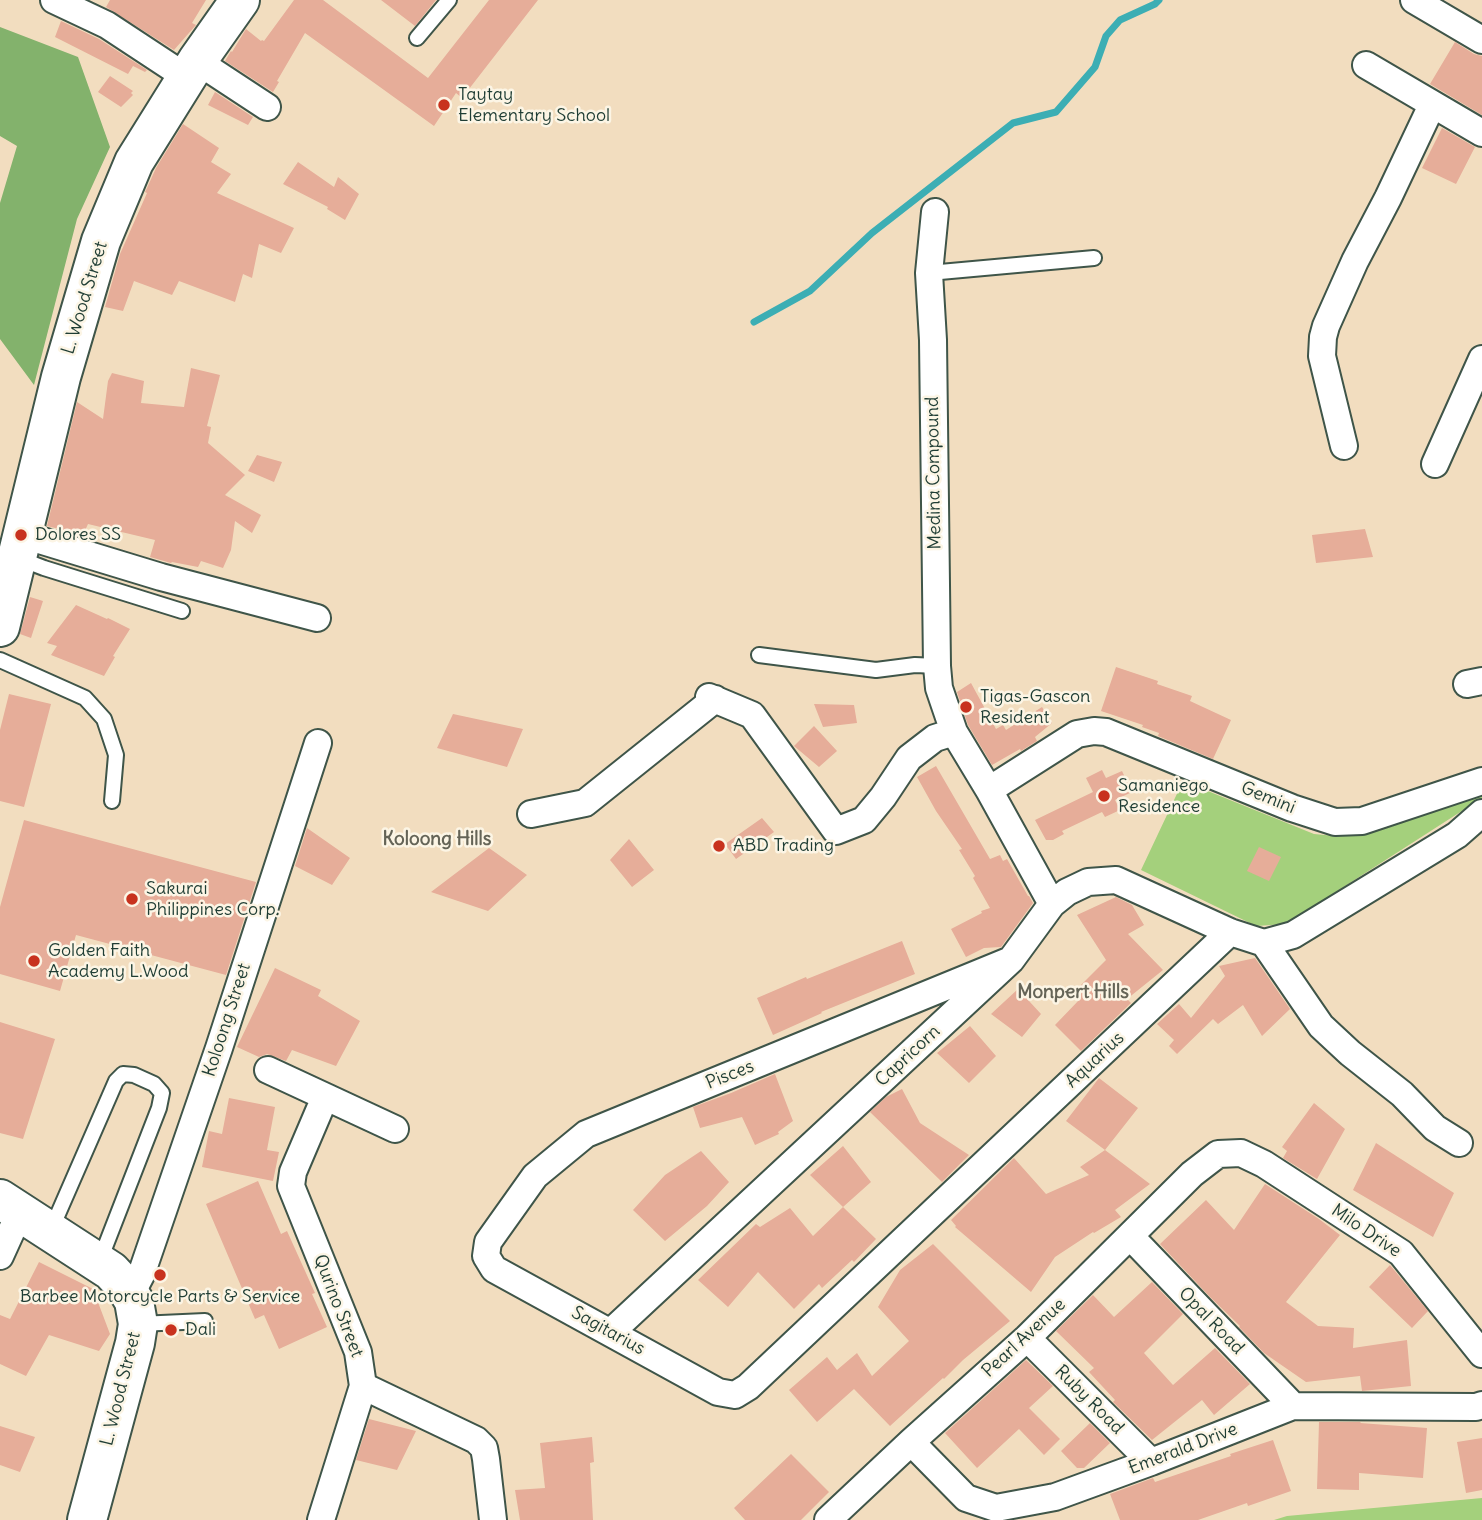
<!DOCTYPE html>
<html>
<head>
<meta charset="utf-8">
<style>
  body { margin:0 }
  canvas { display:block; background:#f2ddbf }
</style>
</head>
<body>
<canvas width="1482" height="1520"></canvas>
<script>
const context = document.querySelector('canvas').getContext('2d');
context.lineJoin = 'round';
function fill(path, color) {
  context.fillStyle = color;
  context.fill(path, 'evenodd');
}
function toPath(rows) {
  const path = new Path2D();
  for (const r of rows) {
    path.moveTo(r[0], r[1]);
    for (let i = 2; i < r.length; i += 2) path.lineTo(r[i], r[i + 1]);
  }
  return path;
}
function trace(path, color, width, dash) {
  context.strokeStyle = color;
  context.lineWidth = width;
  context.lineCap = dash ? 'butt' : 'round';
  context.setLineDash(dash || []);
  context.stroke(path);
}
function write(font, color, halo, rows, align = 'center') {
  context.font = font + ' Delius,sans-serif';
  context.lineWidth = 5;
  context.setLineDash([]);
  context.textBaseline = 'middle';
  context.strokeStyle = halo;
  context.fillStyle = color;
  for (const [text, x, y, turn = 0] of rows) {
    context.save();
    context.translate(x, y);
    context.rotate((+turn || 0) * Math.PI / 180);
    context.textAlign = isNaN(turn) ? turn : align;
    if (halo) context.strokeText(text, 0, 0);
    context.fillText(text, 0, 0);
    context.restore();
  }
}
fill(toPath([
  [1183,781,1314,834,1335,836,1376,831,1482,795,1482,798,1286,924,1256,926,1141,870],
  [1482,1498,1482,1520,1274,1520,1287,1516]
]), '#a4d07c');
fill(toPath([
  [0,27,78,57,110,147,77,219,34,385,0,339,0,203,17,146,0,136]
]), '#83b26c');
trace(toPath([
  [754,322,810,291,872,233,1013,123,1056,112,1095,67,1106,36,1120,20,1155,4,1159,0]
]), '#3caeb4', 7);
fill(toPath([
  [110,0,206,0,192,23,196,25,174,50,106,7],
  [294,0,323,0,428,78,489,0,538,0,462,98,456,93,434,126,305,33,277,81,279,82,273,92,225,61,231,51,232,52,246,29,261,41,262,40,264,41],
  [381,0,436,0,415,26],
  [61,21,99,39,147,70,145,72,133,66,128,74,55,37],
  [1455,42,1474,54,1482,56,1482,115,1430,84],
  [110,76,133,91,131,93,133,95,121,107,98,92],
  [215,92,253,117,248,125,208,105],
  [183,124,219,148,211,162,231,174,217,193,294,228,281,253,259,244,252,278,243,274,235,302,179,281,172,295,134,281,123,311,105,307,120,254,147,193,145,192,147,188,156,168],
  [1442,128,1475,147,1456,184,1422,168],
  [298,162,334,187,338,177,359,194,345,220,327,209,328,207,283,184],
  [191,368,220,375,207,426,211,427,208,443,245,475,225,495,261,515,252,533,235,521,231,550,223,568,201,561,198,567,172,562,171,563,150,557,155,540,88,524,83,535,47,526,77,402,103,419,108,381,112,373,144,381,141,403,184,407],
  [257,455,282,462,274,482,248,471],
  [1365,529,1373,557,1316,563,1312,535],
  [30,597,43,601,31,638,20,634],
  [76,605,107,619,108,618,130,629,113,656,115,657,104,676,51,655,57,646,47,643],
  [1116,667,1158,681,1157,684,1192,696,1190,701,1231,720,1213,759,1158,736,1159,733,1142,727,1143,725,1101,711],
  [971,683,996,729,1003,725,1006,730,1042,707,1052,723,1035,737,1037,741,1021,751,1020,749,992,765,968,725,957,692],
  [9,694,51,704,24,807,0,801,0,730],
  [814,704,854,705,857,723,823,727],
  [453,714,523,729,507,767,437,748],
  [814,726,837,751,819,767,794,746],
  [936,766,990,859,1000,855,1003,861,1007,859,1028,896,1029,896,1033,903,1001,947,984,948,966,957,951,929,982,913,981,911,990,908,973,878,975,876,959,850,962,849,936,811,917,777],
  [1102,770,1106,778,1122,771,1132,792,1115,800,1120,810,1105,817,1102,812,1062,831,1064,834,1053,840,1046,840,1035,820,1093,792,1086,778],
  [762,818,774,832,736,859,725,844],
  [24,820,256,882,226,975,76,935,60,991,0,974,0,907],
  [307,828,350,858,332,885,295,866],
  [629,839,654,870,632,887,610,860],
  [1259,847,1281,857,1269,881,1247,871],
  [489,848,527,875,488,911,431,892],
  [1116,897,1132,905,1144,925,1128,934,1163,970,1127,999,1131,1003,1081,1051,1055,1025,1080,999,1073,993,1106,960,1077,915],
  [902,941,915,974,821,1012,822,1013,773,1035,757,998,806,977,807,979],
  [1255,958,1290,1009,1262,1036,1243,1005,1218,1024,1213,1019,1177,1054,1169,1046,1174,1040,1157,1024,1179,1004,1191,1018,1225,976,1219,966],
  [275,968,321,990,318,996,360,1021,336,1066,292,1050,286,1061,267,1054,259,1057,237,1047],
  [1018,989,1041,1014,1022,1037,991,1014],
  [0,1022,55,1039,23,1139,0,1133],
  [970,1026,996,1056,969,1083,937,1053],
  [775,1074,793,1121,778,1132,779,1134,755,1145,742,1117,700,1128,693,1107,731,1093],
  [1099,1078,1138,1108,1105,1150,1066,1121],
  [902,1089,920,1123,969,1155,942,1182,870,1112,886,1097],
  [229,1098,275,1107,267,1150,279,1152,273,1181,202,1167,209,1131,222,1134],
  [1314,1103,1345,1129,1317,1179,1283,1158,1287,1151,1282,1147],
  [1376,1143,1454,1193,1433,1237,1353,1190],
  [843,1146,871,1182,843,1207,810,1175],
  [1105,1150,1150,1184,1115,1210,1121,1217,1094,1233,1093,1232,1055,1257,1031,1292,955,1227,956,1226,951,1220,1014,1158,1046,1194,1089,1175,1080,1167],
  [701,1151,729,1182,707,1206,665,1241,633,1210,665,1175],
  [258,1181,281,1234,287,1231,315,1293,312,1294,327,1327,279,1349,264,1315,255,1319,206,1204],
  [1265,1184,1319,1219,1340,1235,1286,1302,1318,1326,1354,1328,1353,1348,1407,1340,1411,1386,1362,1391,1360,1376,1306,1382,1264,1353,1239,1327,1240,1326,1210,1297,1160,1244,1206,1200,1234,1230],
  [843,1207,876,1239,854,1262,852,1260,822,1288,819,1284,794,1309,758,1272,728,1307,698,1280,756,1224,760,1227,790,1208,813,1236],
  [933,1244,1010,1321,963,1360,944,1379,943,1378,890,1426,854,1389,817,1422,789,1390,827,1357,837,1370,857,1353,872,1376,909,1341,878,1307,900,1270],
  [39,1262,93,1289,110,1334,99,1351,49,1335,26,1376,0,1364,0,1315,10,1319],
  [1390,1265,1428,1311,1412,1328,1369,1287],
  [1152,1282,1183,1314,1144,1353,1173,1385,1215,1348,1250,1384,1214,1415,1202,1400,1152,1440,1113,1402,1115,1400,1089,1372,1094,1368,1056,1331,1093,1295,1114,1317],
  [1026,1360,1053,1386,1029,1408,1060,1439,1044,1455,1019,1429,977,1468,945,1433],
  [369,1419,416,1431,397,1470,356,1460],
  [1319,1422,1361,1422,1360,1423,1427,1428,1423,1478,1359,1473,1359,1490,1317,1489],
  [1090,1423,1110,1443,1084,1468,1077,1468,1061,1451],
  [0,1426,35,1437,20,1472,0,1465],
  [592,1437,594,1462,590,1463,593,1520,520,1520,515,1490,545,1488,540,1443],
  [1482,1438,1482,1490,1466,1493,1457,1442],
  [1273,1440,1291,1491,1248,1506,1247,1503,1198,1520,1120,1520,1110,1494,1153,1478,1155,1482,1231,1456,1230,1454],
  [791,1454,829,1492,801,1520,745,1520,734,1508]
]), '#e6ad99');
const lane = toPath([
  [417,38,449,0],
  [929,273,1094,258],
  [18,558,44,568,182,611],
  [759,655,876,670,915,665,937,666],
  [0,660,85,698,104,719,116,755,112,801],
  [51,1230,116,1081,123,1074,134,1075,154,1084,162,1093,159,1108,100,1260],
  [139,1324,205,1321]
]);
const street = toPath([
  [54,0,107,25,186,77],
  [1414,0,1482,40],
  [197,61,267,107],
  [1366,65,1482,133],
  [935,212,929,273,933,340,937,666,939,688,954,732,989,790,1052,904],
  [1344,446,1322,356,1323,337,1326,326,1355,261,1388,198,1432,105],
  [1435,464,1482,359],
  [23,535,161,577,317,618],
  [1467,684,1482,681],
  [709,697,752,715,836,831,864,820,883,797,909,758,935,738,954,732],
  [989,790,1077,734,1094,731,1106,732,1292,808,1335,822,1362,821,1482,781],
  [531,814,585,803,715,699],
  [1264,943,1321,1026,1350,1053,1402,1094,1435,1128,1459,1143],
  [1011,960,586,1134,535,1176,488,1242,486,1256,494,1269,718,1392,735,1395,748,1387,1230,932],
  [268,1070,395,1129],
  [1130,1236,1293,1406],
  [0,1256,20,1212],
  [131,1294,141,1275,219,1048,318,743],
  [611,1332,1011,960,1052,904,1067,892,1088,882,1116,880,1230,932,1264,943,1293,935,1457,835,1482,813],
  [1027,1338,1151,1462],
  [363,1386,476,1440,484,1448,486,1459,493,1520],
  [911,1442,966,1498,996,1508,1055,1497,1151,1462,1293,1406,1476,1407,1482,1405],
  [321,1520,363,1386,358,1352,291,1186,293,1172,325,1097],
  [828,1520,911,1442,1027,1338,1192,1174,1218,1154,1241,1153,1264,1164,1401,1253,1482,1354]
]);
const secondary = toPath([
  [0,627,61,377,101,241,134,162,197,61,240,0],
  [0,1199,111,1271,125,1286,134,1301,138,1324,135,1343,87,1520]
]);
trace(lane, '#3f5549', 18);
trace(street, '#3f5549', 30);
trace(secondary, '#3f5549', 42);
trace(lane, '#fff', 14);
trace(street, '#fff', 26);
trace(secondary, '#fff', 38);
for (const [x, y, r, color] of [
  [444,105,7,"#c8321e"],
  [21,535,7,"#c8321e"],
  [966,707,7,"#c8321e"],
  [1104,796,7,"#c8321e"],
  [719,846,7,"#c8321e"],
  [132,899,7,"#c8321e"],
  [34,961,7,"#c8321e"],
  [160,1275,7,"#c8321e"],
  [171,1330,7,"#c8321e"]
]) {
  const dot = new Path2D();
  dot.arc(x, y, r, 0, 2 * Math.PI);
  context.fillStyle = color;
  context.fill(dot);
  trace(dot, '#fcf5e5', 2.5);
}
write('18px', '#1f3d34', '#fcf5e5', [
  ["Taytay",458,95],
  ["Elementary School",458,116],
  ["Dolores SS",35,535],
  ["Tigas-Gascon",980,697],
  ["Resident",980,718],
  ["Samaniego",1118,786],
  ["Residence",1118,807],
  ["ABD Trading",733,846],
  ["Sakurai",146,889],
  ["Philippines Corp.",146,910],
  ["Golden Faith",48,951],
  ["Academy L.Wood",48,972],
  ["Barbee Motorcycle Parts & Service",160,1297,"center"],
  ["Dali",185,1330]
], 'left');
write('18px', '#1f3d34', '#fcf5e5', [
  ["L. Wood Street",85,298,-73],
  ["Medina Compound",934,473,-91],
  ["Gemini",1268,798,22],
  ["Koloong Street",227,1020,-72],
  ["Capricorn",908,1056,-43],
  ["Aquarius",1095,1060,-43],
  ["Pisces",730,1075,-22],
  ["Milo Drive",1366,1231,34],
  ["Qurino Street",338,1306,69],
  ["Opal Road",1211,1321,46],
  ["Sagitarius",608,1331,29],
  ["Pearl Avenue",1024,1338,-43],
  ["L. Wood Street",121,1389,-76],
  ["Ruby Road",1089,1400,45],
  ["Emerald Drive",1183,1449,-21]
]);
write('bold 19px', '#656457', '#fcf5e5', [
  ["Koloong Hills",437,840],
  ["Monpert Hills",1073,993]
]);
</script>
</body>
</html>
